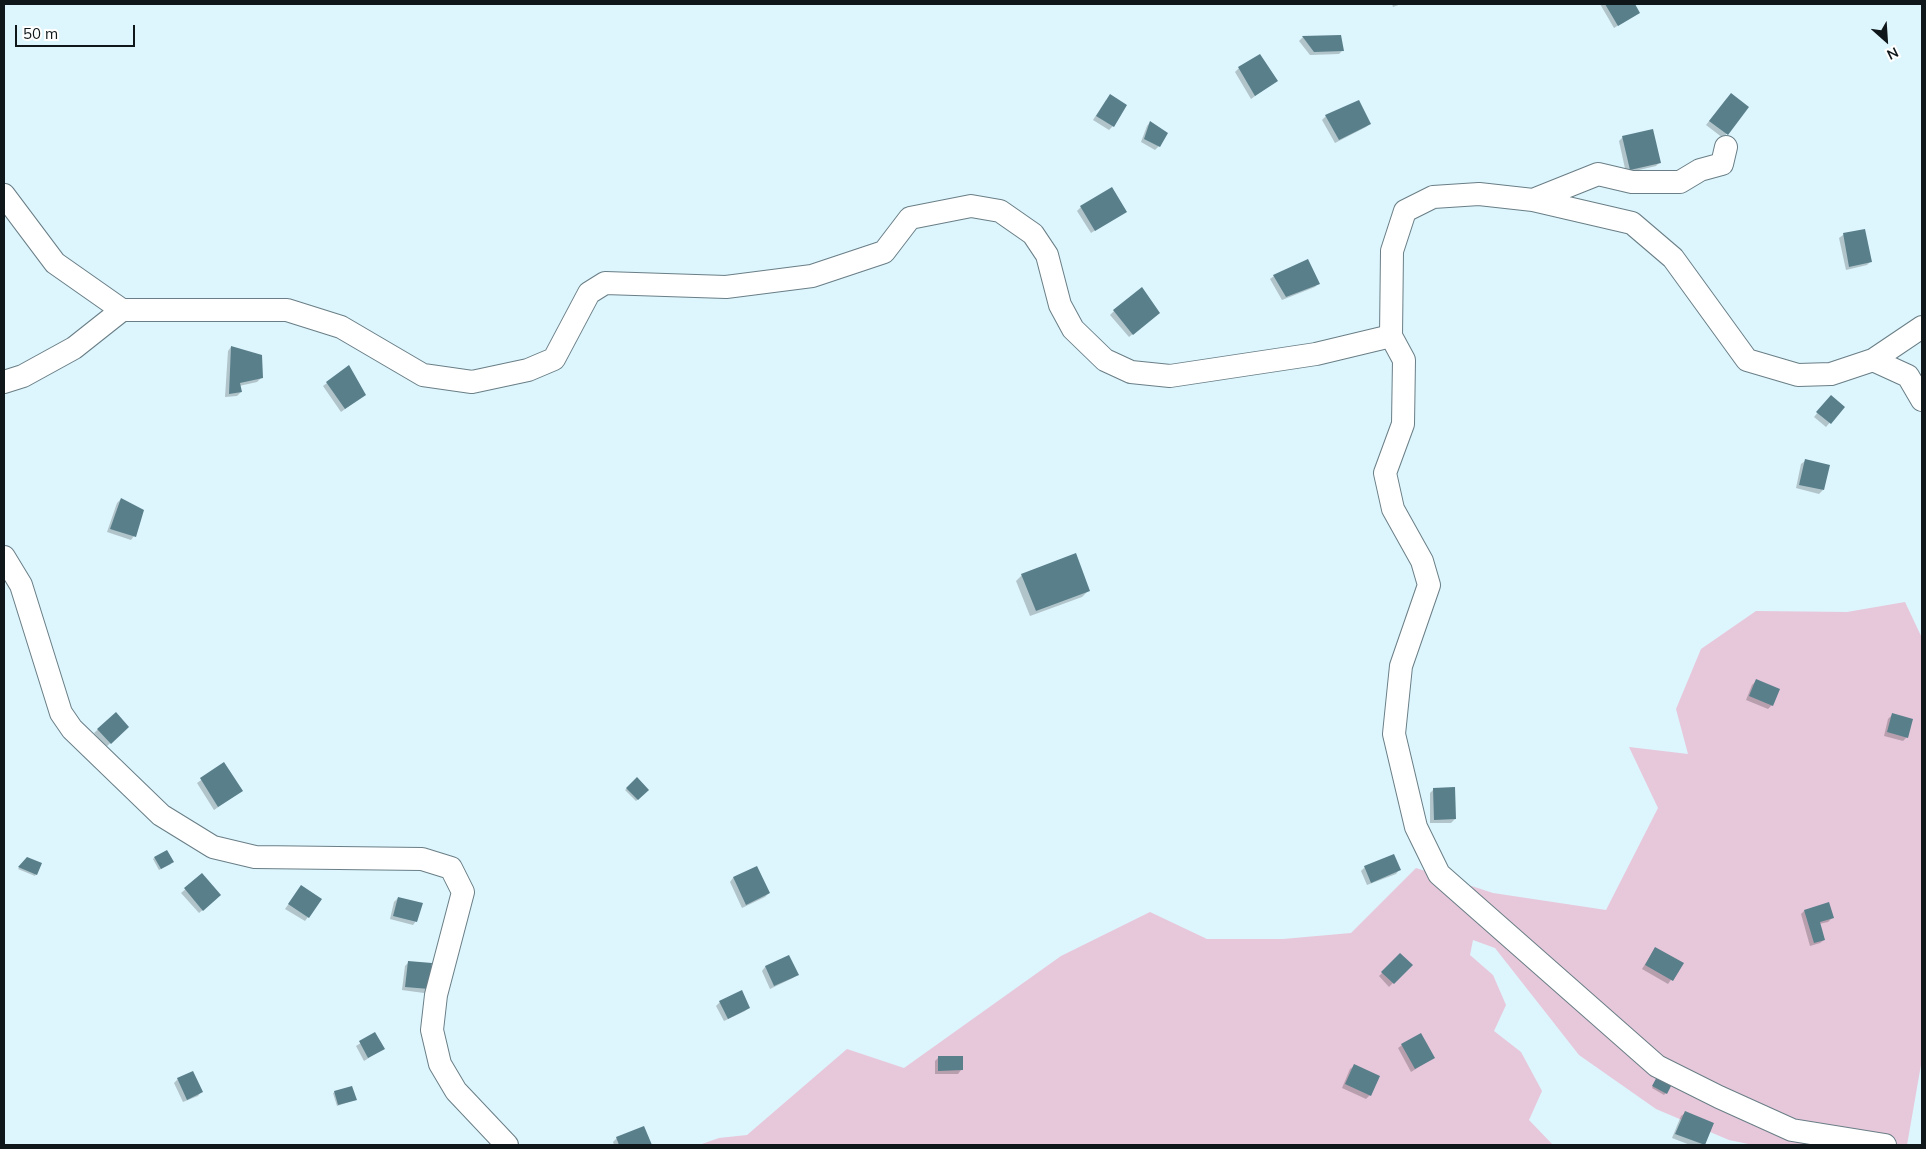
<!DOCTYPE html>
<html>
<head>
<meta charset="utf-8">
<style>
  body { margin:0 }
  #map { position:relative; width:1926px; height:1149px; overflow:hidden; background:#ddf5fd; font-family:Mulish,sans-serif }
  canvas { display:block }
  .frame { position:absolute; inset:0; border:5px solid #0f171a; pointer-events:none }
  .north { position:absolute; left:1861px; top:15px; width:50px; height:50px; -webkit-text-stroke:4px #fff; paint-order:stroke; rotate:154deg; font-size:14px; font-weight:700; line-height:20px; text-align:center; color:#0f171a }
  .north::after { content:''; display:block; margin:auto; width:18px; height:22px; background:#0f171a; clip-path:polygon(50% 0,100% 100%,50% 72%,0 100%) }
  .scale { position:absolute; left:15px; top:25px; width:120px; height:22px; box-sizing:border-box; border:2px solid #0f171a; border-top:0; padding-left:6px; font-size:15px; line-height:18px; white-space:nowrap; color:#0f171a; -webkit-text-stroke:4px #fff; paint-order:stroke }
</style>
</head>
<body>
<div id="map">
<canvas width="1926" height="1149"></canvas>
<div class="frame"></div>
<div class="north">N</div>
<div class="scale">50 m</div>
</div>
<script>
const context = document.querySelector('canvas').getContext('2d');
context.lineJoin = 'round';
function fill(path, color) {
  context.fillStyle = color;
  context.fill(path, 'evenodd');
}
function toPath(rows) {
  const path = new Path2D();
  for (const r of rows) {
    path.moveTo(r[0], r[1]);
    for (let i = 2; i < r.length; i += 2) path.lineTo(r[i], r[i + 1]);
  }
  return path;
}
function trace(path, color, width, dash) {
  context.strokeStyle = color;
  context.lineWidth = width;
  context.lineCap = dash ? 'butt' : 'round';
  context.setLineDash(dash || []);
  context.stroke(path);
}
fill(toPath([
  [1905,602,1922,638,1922,1059,1907,1145,1753,1145,1729,1140,1656,1109,1579,1055,1495,948,1473,940,1470,955,1493,975,1506,1005,1494,1031,1521,1052,1542,1091,1529,1120,1553,1145,699,1145,719,1138,747,1135,847,1049,904,1068,1061,956,1150,912,1207,939,1283,939,1351,933,1416,868,1493,893,1606,910,1658,808,1629,747,1688,754,1676,709,1701,649,1756,611,1847,612]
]), '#e7c7da');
fill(toPath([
  [1392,4,1401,4,1393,7],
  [1600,4,1633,4,1638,13,1614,28],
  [1340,36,1343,50,1339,54,1310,55,1299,41,1303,37],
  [1239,68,1276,81,1251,99,1235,72],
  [1727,98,1748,107,1723,138,1706,125],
  [1106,100,1113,126,1109,130,1093,120],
  [1326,116,1369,124,1366,127,1335,143,1322,120],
  [1150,122,1159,146,1155,150,1141,142,1147,126],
  [1623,137,1660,162,1656,166,1626,173,1619,141],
  [1081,207,1125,212,1091,233,1077,211],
  [1864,230,1871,261,1867,265,1846,270,1839,238,1843,235],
  [1274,276,1319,283,1315,287,1282,300,1270,279],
  [1114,311,1154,317,1129,337,1110,315],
  [231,347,261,378,257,382,239,386,241,392,237,396,225,397,228,351],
  [327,383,364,395,341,412,323,386],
  [1827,401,1843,407,1826,427,1814,417],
  [1805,461,1823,490,1819,494,1796,488,1801,464],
  [121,499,134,536,131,540,107,532,117,503],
  [1022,575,1088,591,1082,597,1030,616,1016,581],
  [1756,681,1772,705,1768,709,1746,700,1752,685],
  [115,714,128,727,106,747,94,733],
  [1892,715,1907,737,1903,741,1884,736,1888,719],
  [224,764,242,791,214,810,197,783],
  [637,779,647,790,636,801,625,790],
  [1434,789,1455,819,1451,823,1430,823,1430,793],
  [27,858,36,874,35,876,18,869],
  [154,858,171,864,159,870,153,859],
  [756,867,769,893,765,897,742,908,730,882,733,878],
  [1365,867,1399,870,1396,874,1367,885,1361,871],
  [202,875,216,899,199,913,181,893],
  [301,887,308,917,305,921,285,909],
  [398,898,416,921,413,925,390,919,394,902],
  [1804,911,1832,918,1828,922,1819,924,1824,940,1820,943,1810,946,1801,914],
  [1655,948,1682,964,1668,984,1642,969],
  [1400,955,1411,965,1389,987,1379,976],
  [788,956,797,975,793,978,770,989,762,971,765,967],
  [409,962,428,989,424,993,402,990,405,966],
  [720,1002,749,1007,745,1011,724,1021,716,1006],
  [375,1034,383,1049,364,1061,356,1046],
  [1402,1045,1433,1058,1411,1072,1398,1048],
  [939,1057,961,1070,958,1074,935,1074,935,1061],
  [1354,1066,1370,1095,1366,1099,1342,1088,1350,1069],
  [192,1073,201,1092,198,1096,183,1102,174,1083,178,1079],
  [1658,1076,1666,1093,1664,1095,1652,1088],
  [335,1092,355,1100,337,1106,333,1093],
  [1685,1113,1712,1124,1703,1145,1690,1145,1672,1138,1681,1116],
  [643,1127,651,1145,614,1145,613,1142,617,1138]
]), '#0003');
fill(toPath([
  [1605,4,1635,4,1640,13,1618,26],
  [1341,35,1344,51,1314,52,1302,36],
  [1260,54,1278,81,1255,96,1238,67],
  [1731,93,1749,107,1728,135,1709,121],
  [1110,94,1127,105,1114,127,1096,116],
  [1359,100,1371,124,1339,140,1325,115],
  [1150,121,1168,133,1160,147,1144,139],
  [1653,129,1661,163,1630,170,1622,136],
  [1112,187,1127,212,1095,231,1080,206],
  [1865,229,1872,262,1849,267,1843,233],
  [1308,259,1320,284,1286,297,1273,275],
  [1142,287,1160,313,1133,335,1113,310],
  [231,346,262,355,263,378,240,383,242,392,229,394],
  [349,365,366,395,345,409,326,382],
  [1831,395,1845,407,1831,424,1816,412],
  [1805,459,1830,465,1824,490,1799,485],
  [121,498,144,510,136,537,110,529],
  [1076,553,1090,591,1036,611,1021,574],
  [1756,679,1780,689,1773,706,1749,696],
  [116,712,129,727,111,744,97,729],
  [1892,713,1913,719,1908,738,1887,732],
  [224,762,243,791,218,807,200,778],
  [637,777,649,790,638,800,626,788],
  [1455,787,1456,819,1434,820,1433,788],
  [167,850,174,862,161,869,154,857],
  [1394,854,1401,870,1371,883,1364,866],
  [27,857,42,863,37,875,18,867],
  [757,866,770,893,746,905,733,877],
  [202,873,221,895,203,911,184,888],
  [301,885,322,899,309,918,288,904],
  [398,897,423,903,417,922,393,916],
  [1829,902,1834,918,1820,922,1825,940,1814,943,1804,910],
  [1655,947,1684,963,1673,981,1645,965],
  [1400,953,1413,965,1394,984,1381,972],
  [789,955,799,975,774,986,765,966],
  [408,961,432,963,429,989,405,987],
  [742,990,750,1008,728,1019,719,1001],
  [375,1032,385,1049,368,1058,359,1041],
  [1421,1033,1435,1058,1415,1069,1401,1044],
  [938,1056,963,1056,963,1070,938,1071],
  [1354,1064,1380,1076,1371,1096,1345,1084],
  [193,1071,203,1092,187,1100,177,1078],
  [1659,1073,1674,1080,1667,1094,1652,1086],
  [352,1086,357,1100,338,1105,334,1091],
  [1685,1111,1714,1123,1705,1145,1675,1134],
  [644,1126,652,1145,619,1145,616,1137]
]), '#597f8b');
const minor = toPath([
  [4,195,55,263,122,310,287,310,341,327,423,375,472,382,528,370,554,359,589,293,605,283,726,287,812,276,884,252,910,218,971,206,1000,211,1033,234,1047,255,1060,305,1073,329,1105,360,1131,372,1170,376,1316,354,1391,336],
  [1533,200,1598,174,1632,182,1680,182,1700,170,1722,164,1726,147],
  [1873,360,1908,376,1922,400],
  [4,382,23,376,74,348,122,310],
  [4,557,21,585,61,713,72,729,161,815,213,847,255,857,422,859,451,868,463,892,436,995,432,1030,440,1064,456,1091,507,1145],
  [1885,1145,1792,1130,1719,1097,1657,1066,1439,874,1416,827,1394,734,1401,666,1429,585,1422,561,1393,509,1385,473,1403,424,1404,360,1391,336,1392,251,1405,211,1433,197,1479,194,1533,200,1632,223,1673,258,1747,360,1798,375,1831,374,1873,360,1922,327]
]);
trace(minor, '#697e86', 24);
trace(minor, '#fff', 22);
</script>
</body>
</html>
